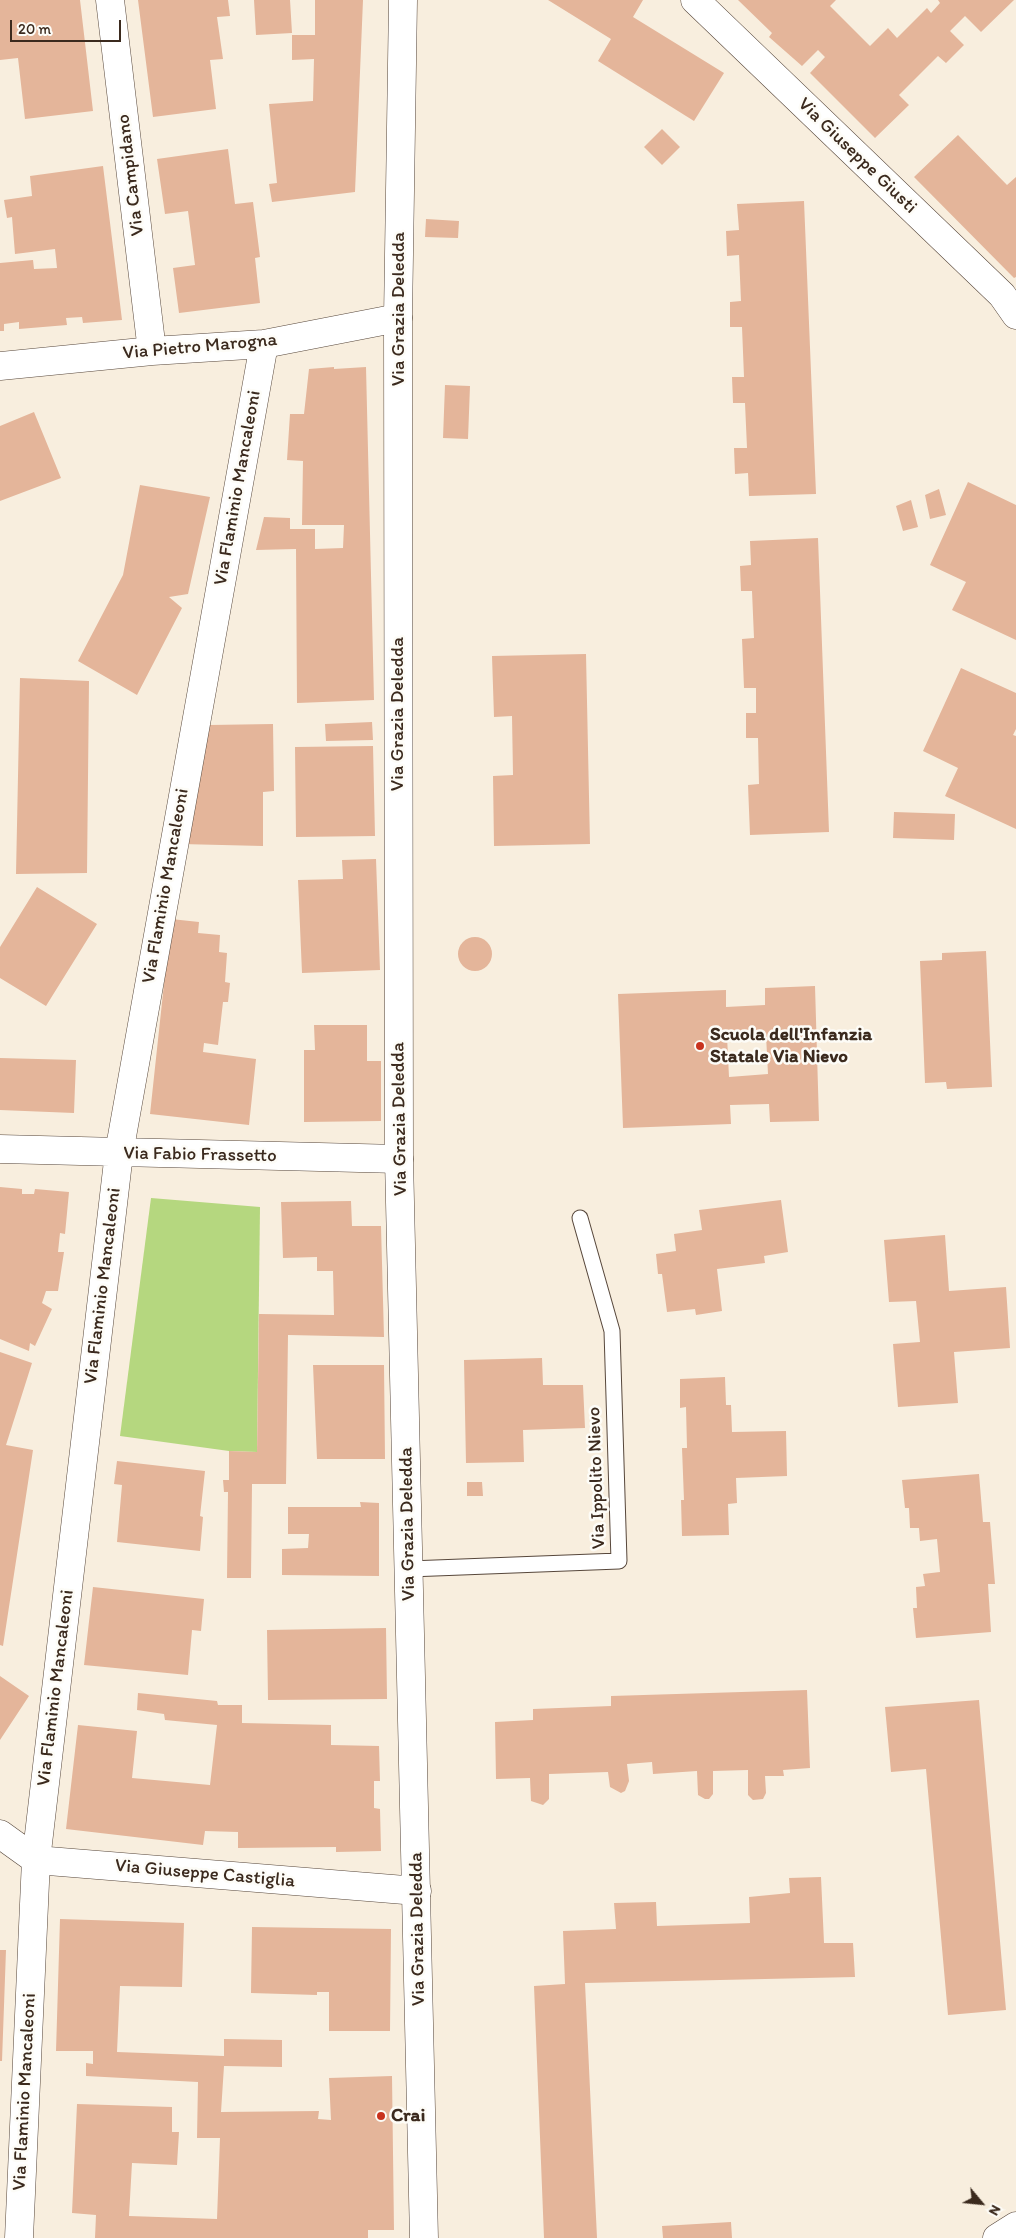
<!DOCTYPE html>
<html>
<head>
<meta charset="utf-8">
<style>
  body { margin:0 }
  #map { position:relative; width:1016px; height:2238px; overflow:hidden; background:#f8eede; font-family:Itim,sans-serif }
  canvas { display:block }
  .north { position:absolute; left:956px; top:2178px; width:50px; height:50px; -webkit-text-stroke:4px #fdfcf7; paint-order:stroke; rotate:118deg; font-size:14px; font-weight:700; line-height:20px; text-align:center; color:#3b2a1e }
  .north::after { content:''; display:block; margin:auto; width:18px; height:22px; background:#3b2a1e; clip-path:polygon(50% 0,100% 100%,50% 72%,0 100%) }
  .scale { position:absolute; left:10px; top:20px; width:111px; height:22px; box-sizing:border-box; border:2px solid #3b2a1e; border-top:0; padding-left:6px; font-size:15px; line-height:18px; white-space:nowrap; color:#3b2a1e; -webkit-text-stroke:4px #fdfcf7; paint-order:stroke }
</style>
</head>
<body>
<div id="map">
<canvas width="1016" height="2238"></canvas>
<div class="north">N</div>
<div class="scale">20 m</div>
</div>
<script>
const context = document.querySelector('canvas').getContext('2d');
context.lineJoin = 'round';
function fill(path, color) {
  context.fillStyle = color;
  context.fill(path, 'evenodd');
}
function toPath(rows) {
  const path = new Path2D();
  for (const r of rows) {
    if (r.length === 3) {
      path.moveTo(r[0] + r[2], r[1]);
      path.arc(r[0], r[1], r[2], 0, 2 * Math.PI);
      continue;
    }
    path.moveTo(r[0], r[1]);
    for (let i = 2; i < r.length; i += 2) path.lineTo(r[i], r[i + 1]);
  }
  return path;
}
function trace(path, color, width, dash) {
  context.strokeStyle = color;
  context.lineWidth = width;
  context.lineCap = dash ? 'butt' : 'round';
  context.setLineDash(dash || []);
  context.stroke(path);
}
function write(font, color, halo, rows, align = 'center') {
  context.font = font + ' Itim,sans-serif';
  context.lineWidth = 5;
  context.setLineDash([]);
  context.textBaseline = 'middle';
  context.strokeStyle = halo;
  context.fillStyle = color;
  for (const [text, x, y, turn = 0] of rows) {
    context.save();
    context.translate(x, y);
    context.rotate((+turn || 0) * Math.PI / 180);
    context.textAlign = isNaN(turn) ? turn : align;
    if (halo) context.strokeText(text, 0, 0);
    context.fillText(text, 0, 0);
    context.restore();
  }
}
fill(toPath([
  [151,1198,260,1207,257,1452,229,1451,120,1436]
]), '#b5d77f');
fill(toPath([
  [0,0,80,0,93,111,25,119,18,58,0,60],
  [138,0,228,0,230,16,217,17,223,59,210,60,216,109,153,117],
  [254,0,290,0,292,33,256,35],
  [315,0,363,0,355,192,272,202,269,184,277,183,269,104,313,101,314,59,292,60,292,35,315,35],
  [548,0,643,0,633,17,724,73,694,121,598,61,611,39],
  [738,0,836,0,830,6,870,46,888,28,897,38,927,8,931,13,940,3,938,0,1014,0,981,32,965,16,950,31,964,45,946,63,938,56,899,95,909,105,875,138,810,73,825,57,818,50,802,66,769,37,772,33],
  [662,129,680,147,662,165,644,147],
  [958,135,1007,185,1016,177,1016,277,1014,278,914,177],
  [228,149,235,204,253,202,260,257,255,258,260,303,179,313,173,268,195,265,188,211,165,214,157,159],
  [103,166,122,320,83,323,82,317,66,318,67,325,19,329,19,322,4,324,4,331,0,331,0,263,33,260,34,269,57,268,55,249,15,254,12,217,7,218,4,200,32,196,30,176],
  [804,201,816,494,749,496,748,473,735,474,734,448,747,448,745,403,733,403,732,377,744,377,742,327,730,327,730,302,741,301,739,255,727,256,726,231,739,230,737,204],
  [426,219,459,221,458,238,425,237],
  [334,367,334,369,366,367,374,700,297,703,296,549,256,550,264,517,290,518,290,529,315,529,315,549,343,548,344,525,302,525,303,461,287,460,290,414,304,414,309,369],
  [445,385,470,386,468,439,443,438],
  [34,412,61,478,0,501,0,426],
  [968,482,1016,505,1016,640,952,610,966,582,930,565],
  [140,485,210,497,188,594,169,597,182,608,137,695,78,661,123,575],
  [939,489,946,515,930,519,925,495],
  [911,500,918,527,903,531,896,506],
  [818,538,829,832,750,835,748,785,759,784,758,738,746,738,746,713,756,713,756,688,744,688,742,639,754,638,752,591,741,591,740,566,751,565,750,541],
  [586,654,590,844,494,846,493,776,513,775,512,716,494,717,492,656],
  [961,668,1016,693,1016,729,1013,735,1016,736,1016,829,945,796,958,768,923,751],
  [20,678,89,681,87,873,16,874],
  [372,722,373,740,326,741,325,724],
  [273,724,274,791,263,792,263,846,181,844,191,794,210,725],
  [373,746,375,836,296,837,295,747],
  [894,812,955,814,954,840,893,838],
  [376,859,380,970,302,973,298,880,343,879,342,860],
  [37,887,97,924,46,1006,0,978,0,947],
  [171,919,199,922,198,933,220,935,219,952,227,953,225,982,230,983,228,1002,223,1002,218,1045,204,1043,203,1052,256,1059,249,1125,150,1114],
  [475,954,17],
  [986,951,992,1087,947,1089,946,1082,925,1083,920,961,942,960,942,953],
  [815,986,819,1121,770,1122,769,1104,730,1105,731,1124,623,1128,618,994,726,990,726,1007,765,1005,765,988],
  [766,1035,768,1074,729,1077,727,1036],
  [314,1025,367,1025,367,1061,381,1061,381,1121,304,1122,304,1050,315,1050],
  [0,1058,76,1060,74,1113,0,1110],
  [0,1187,22,1189,22,1194,34,1194,35,1189,69,1192,65,1234,60,1233,58,1252,64,1252,58,1291,46,1291,42,1303,52,1309,35,1346,30,1343,29,1351,0,1339],
  [781,1200,788,1252,764,1256,765,1263,717,1269,722,1311,696,1315,695,1309,667,1312,662,1274,658,1274,656,1254,676,1251,674,1234,702,1230,699,1210],
  [351,1201,352,1226,381,1226,384,1337,288,1335,286,1484,252,1484,251,1578,227,1578,228,1492,224,1492,223,1480,229,1480,229,1451,257,1452,259,1314,334,1315,333,1271,317,1271,317,1257,283,1258,281,1202],
  [945,1235,949,1291,1006,1287,1010,1348,954,1352,958,1403,898,1407,893,1344,920,1342,916,1301,889,1302,884,1240],
  [0,1352,32,1363,6,1445,33,1450,3,1646,0,1645],
  [542,1358,543,1385,583,1385,585,1428,523,1430,524,1462,466,1463,464,1360],
  [313,1365,384,1365,385,1459,317,1459],
  [725,1377,726,1405,731,1405,732,1432,786,1431,787,1476,736,1478,737,1503,728,1504,729,1535,682,1536,681,1500,684,1500,682,1448,687,1448,686,1407,680,1408,680,1379],
  [117,1461,205,1471,200,1516,203,1517,200,1551,117,1542,122,1485,114,1484],
  [979,1474,983,1522,990,1522,995,1584,988,1584,991,1632,916,1638,913,1608,917,1608,916,1587,925,1586,923,1574,940,1572,937,1539,920,1541,919,1528,910,1528,909,1508,905,1508,902,1480],
  [467,1482,482,1482,483,1496,467,1496],
  [360,1502,379,1503,379,1576,282,1575,282,1549,308,1548,309,1534,288,1534,288,1507,361,1507],
  [93,1587,204,1599,201,1631,192,1630,188,1675,84,1665],
  [386,1628,387,1699,268,1700,267,1630],
  [0,1676,29,1696,0,1740],
  [807,1690,810,1768,783,1770,784,1776,765,1776,766,1793,763,1799,753,1800,748,1795,748,1770,713,1771,713,1794,709,1799,705,1799,698,1795,697,1771,653,1774,652,1762,627,1764,629,1781,625,1791,621,1793,610,1787,608,1772,549,1774,549,1799,543,1805,531,1801,530,1778,496,1779,495,1722,533,1720,533,1709,611,1706,611,1696],
  [138,1693,217,1701,218,1705,242,1705,242,1723,331,1725,331,1745,379,1746,380,1781,374,1781,374,1808,380,1809,381,1851,336,1852,336,1847,238,1848,238,1832,205,1831,203,1845,66,1829,78,1725,137,1731,132,1778,210,1785,217,1725,165,1720,164,1714,137,1710],
  [979,1700,1006,2010,948,2015,926,1769,891,1772,885,1707],
  [821,1877,824,1943,853,1943,855,1977,585,1983,597,2238,544,2238,534,1986,565,1984,563,1931,616,1929,614,1903,656,1902,657,1926,750,1923,749,1897,790,1893,789,1878],
  [60,1919,184,1923,182,1987,120,1986,117,2052,224,2056,224,2039,282,2040,282,2067,224,2066,221,2112,319,2111,318,2119,331,2120,329,2078,392,2076,394,2230,368,2230,368,2238,95,2238,96,2215,72,2213,77,2104,172,2107,172,2132,179,2132,177,2165,132,2163,129,2216,217,2219,220,2138,197,2138,198,2082,86,2076,86,2063,93,2064,93,2051,56,2051],
  [252,1927,391,1929,390,2031,329,2031,329,1992,317,1992,317,1995,251,1993],
  [0,1950,6,1950,2,2061,0,2061],
  [731,2222,732,2238,663,2238,662,2226]
]), '#e4b59a');
const lane = toPath([
  [409,1569,619,1561,612,1331,580,1218]
]);
const street = toPath([
  [110,0,152,351],
  [695,0,1002,295,1016,315],
  [0,366,152,351,264,344,398,318],
  [0,1149,399,1159],
  [0,1834,36,1860,417,1891],
  [19,2238,36,1860,119,1153,264,344]
]);
const secondary = toPath([
  [403,0,398,318,399,1159,424,2238],
  [997,2238,1016,2226]
]);
trace(lane, '#57473b', 17);
trace(street, '#57473b', 29);
trace(secondary, '#57473b', 29);
trace(lane, '#fff', 15);
trace(street, '#fff', 28);
trace(secondary, '#fff', 28);
for (const [x, y, r, color] of [
  [700,1046,5,"#c8321e"],
  [381,2116,5,"#c8321e"]
]) {
  const dot = new Path2D();
  dot.arc(x, y, r, 0, 2 * Math.PI);
  context.fillStyle = color;
  context.fill(dot);
  trace(dot, '#fdfcf7', 2);
}
write('19px', '#3b2a1e', '#fdfcf7', [
  ["Via Giuseppe Giusti",857,156,44],
  ["Via Campidano",131,175,-97],
  ["Via Grazia Deledda",399,309,-90],
  ["Via Pietro Marogna",200,347,-5],
  ["Via Flaminio Mancaleoni",238,488,-80],
  ["Via Grazia Deledda",398,714,-90],
  ["Via Flaminio Mancaleoni",166,886,-80],
  ["Via Grazia Deledda",400,1119,-91],
  ["Via Fabio Frassetto",200,1155,1],
  ["Via Flaminio Mancaleoni",103,1286,-83],
  ["Via Ippolito Nievo",597,1478,-92],
  ["Via Grazia Deledda",408,1524,-91],
  ["Via Flaminio Mancaleoni",56,1688,-83],
  ["Via Giuseppe Castiglia",205,1874,5],
  ["Via Grazia Deledda",418,1929,-91],
  ["Via Flaminio Mancaleoni",25,2092,-87]
]);
write('bold 19px', '#3b2a1e', '#fdfcf7', [
  ["Scuola dell'Infanzia",710,1035],
  ["Statale Via Nievo",710,1057],
  ["Crai",391,2116]
], 'left');
</script>
</body>
</html>
